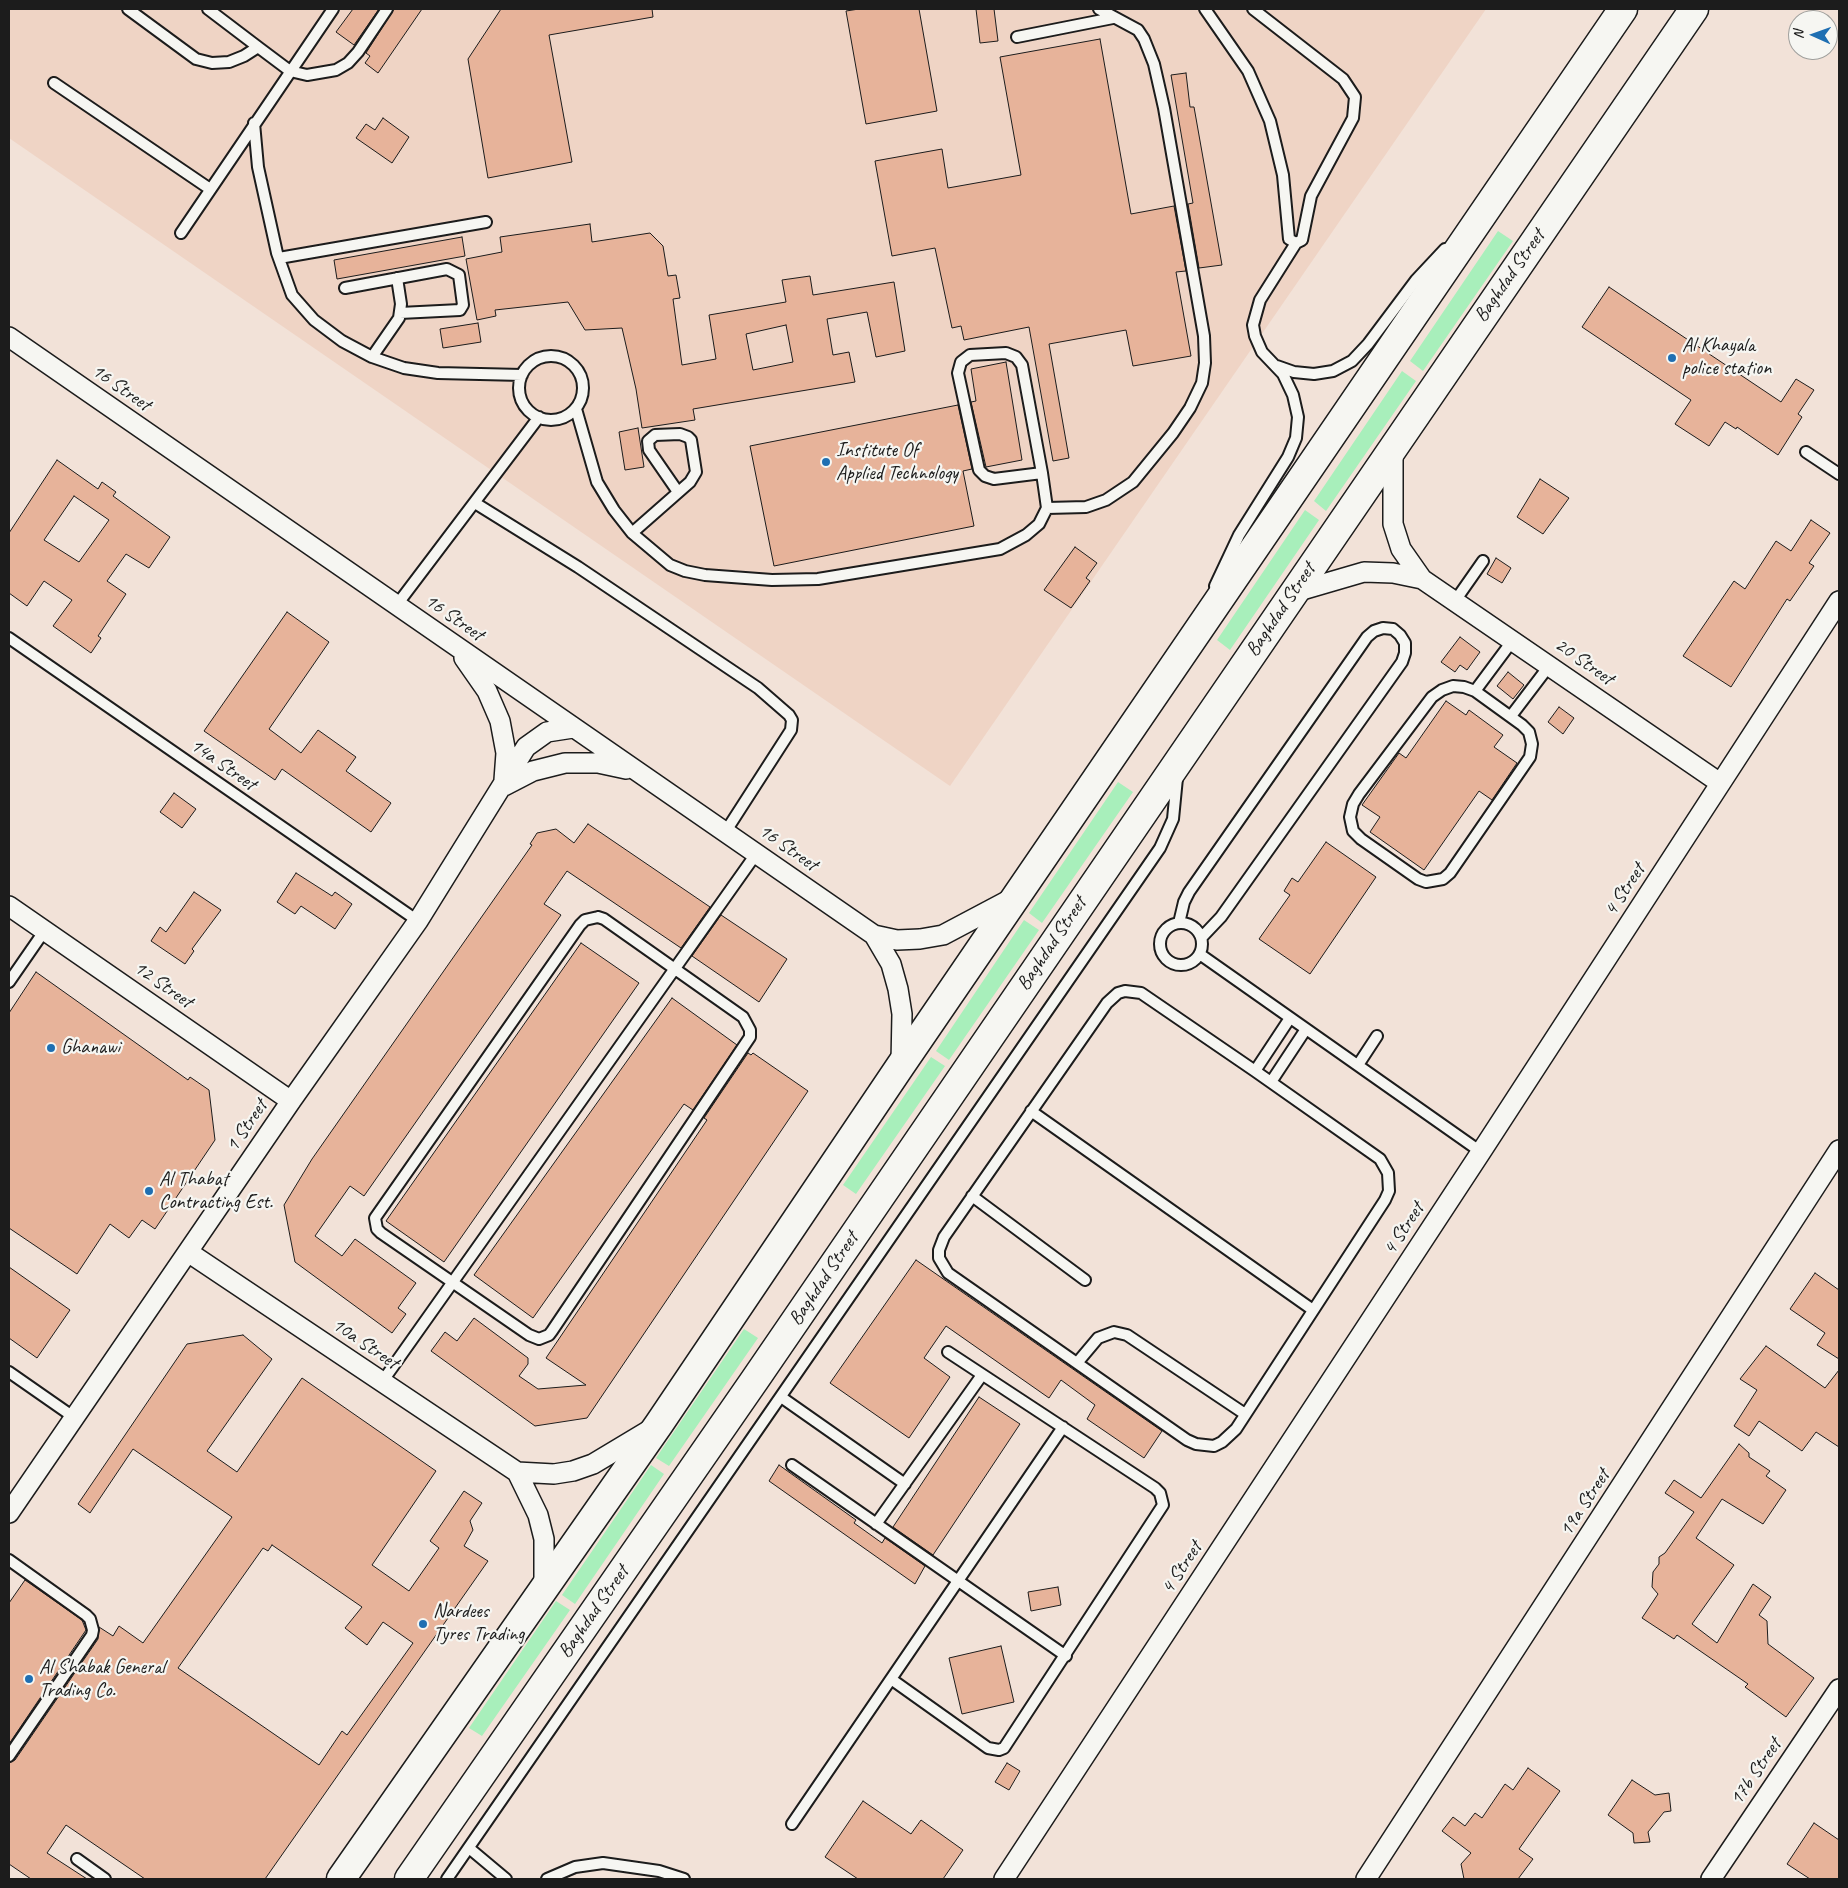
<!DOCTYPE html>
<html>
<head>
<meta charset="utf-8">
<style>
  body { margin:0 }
  #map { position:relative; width:1848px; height:1888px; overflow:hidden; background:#f2e2d8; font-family:Caveat,sans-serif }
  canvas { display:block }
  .frame { position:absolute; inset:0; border:10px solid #1c1c1c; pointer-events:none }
  .north { position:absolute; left:1788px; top:10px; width:50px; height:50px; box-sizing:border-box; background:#f6f6f2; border:1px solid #9f9f9c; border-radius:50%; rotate:272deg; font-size:14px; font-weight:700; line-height:20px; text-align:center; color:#1c1c1c }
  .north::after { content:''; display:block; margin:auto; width:18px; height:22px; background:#1f6fb2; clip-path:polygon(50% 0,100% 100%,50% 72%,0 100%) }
</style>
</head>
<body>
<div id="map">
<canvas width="1848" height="1888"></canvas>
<div class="frame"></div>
<div class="north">N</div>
</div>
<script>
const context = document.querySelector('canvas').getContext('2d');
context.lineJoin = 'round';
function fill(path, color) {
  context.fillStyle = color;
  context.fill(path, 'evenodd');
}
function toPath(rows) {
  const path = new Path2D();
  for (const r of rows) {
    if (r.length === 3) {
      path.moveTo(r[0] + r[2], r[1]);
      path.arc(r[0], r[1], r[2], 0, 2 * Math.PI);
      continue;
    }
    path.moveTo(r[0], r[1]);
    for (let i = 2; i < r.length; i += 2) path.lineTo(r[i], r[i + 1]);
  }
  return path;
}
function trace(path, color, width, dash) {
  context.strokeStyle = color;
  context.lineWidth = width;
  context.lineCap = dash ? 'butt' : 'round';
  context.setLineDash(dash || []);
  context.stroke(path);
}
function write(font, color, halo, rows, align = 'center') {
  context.font = font + ' Caveat,sans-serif';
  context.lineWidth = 4.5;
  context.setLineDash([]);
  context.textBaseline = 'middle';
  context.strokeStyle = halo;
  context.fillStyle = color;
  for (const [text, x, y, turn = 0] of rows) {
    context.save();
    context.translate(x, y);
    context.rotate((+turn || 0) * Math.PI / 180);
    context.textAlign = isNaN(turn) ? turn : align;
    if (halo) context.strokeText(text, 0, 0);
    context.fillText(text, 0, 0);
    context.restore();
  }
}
fill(toPath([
  [9,9,1486,9,950,786,9,138]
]), '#efd4c5');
fill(toPath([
  [1498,231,1513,241,1423,371,1410,361],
  [1402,371,1416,381,1326,511,1314,501],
  [1305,510,1319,520,1230,650,1217,640],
  [1118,782,1133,792,1042,923,1029,913],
  [1024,920,1039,930,949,1060,936,1051],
  [931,1057,945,1066,856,1194,843,1185],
  [744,1329,758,1338,669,1466,656,1458],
  [651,1465,664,1474,575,1604,562,1595],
  [556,1601,570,1610,482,1736,469,1728]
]), '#a8efbb');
const building = toPath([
  [353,9,379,9,354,45,336,32,353,9],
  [394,9,422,9,378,73,365,63,370,56,366,53,394,9],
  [501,9,652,9,653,17,549,35,572,162,488,178,468,59,501,9],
  [859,9,919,9,937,111,866,124,846,11,859,9],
  [976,9,994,9,998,41,980,43,976,9],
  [1100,39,1131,214,1174,206,1186,271,1176,272,1191,356,1133,366,1126,330,1049,344,1069,458,1053,461,1029,327,964,340,961,326,952,328,935,248,892,256,875,161,942,149,948,188,1021,175,1000,57,1100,39],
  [1186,73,1190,107,1194,107,1222,265,1199,268,1188,204,1193,203,1171,75,1186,73],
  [383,118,409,137,392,163,356,138,366,124,375,130,383,118],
  [590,224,592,242,650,233,663,246,668,276,676,275,680,298,673,299,682,365,716,359,709,315,786,302,782,280,810,276,813,295,894,282,905,351,876,357,867,312,827,319,833,355,849,352,855,382,693,409,695,420,642,428,636,389,622,328,585,330,568,302,495,310,496,316,477,320,466,259,502,252,500,237,590,224],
  [786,325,793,362,753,370,746,334,786,325],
  [462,237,465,256,337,279,334,260,462,237],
  [1609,287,1781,402,1796,379,1814,390,1798,414,1802,417,1778,455,1737,427,1736,429,1725,422,1709,446,1675,424,1691,400,1582,327,1609,287],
  [478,323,481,342,443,348,440,329,478,323],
  [1006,362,1022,460,986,467,971,402,976,401,971,369,1006,362],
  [958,405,972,469,963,471,974,526,774,566,750,446,958,405],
  [638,428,644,467,625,470,619,432,638,428],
  [57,460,98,489,102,482,116,492,113,496,170,537,149,568,126,554,107,581,126,594,98,636,101,638,91,653,53,626,72,600,44,581,27,606,9,593,9,533,57,460],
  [74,496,109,520,79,562,44,540,74,496],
  [1540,479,1569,498,1543,534,1517,517,1540,479],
  [1811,520,1830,533,1809,563,1814,566,1790,601,1787,599,1731,687,1683,656,1734,581,1745,589,1776,541,1791,551,1811,520],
  [1075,547,1097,563,1086,578,1090,581,1071,608,1044,590,1075,547],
  [1496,558,1511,568,1502,583,1487,574,1496,558],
  [287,612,329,642,269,729,301,753,318,730,356,757,346,771,391,803,371,832,282,769,275,780,204,731,287,612],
  [1460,637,1480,652,1467,670,1460,665,1455,672,1441,662,1460,637],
  [1508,672,1524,685,1513,699,1497,686,1508,672],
  [1446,701,1466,715,1469,710,1503,735,1494,747,1517,763,1492,800,1479,791,1424,870,1370,832,1380,817,1362,805,1399,753,1406,758,1446,701],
  [1559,707,1574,718,1563,734,1548,722,1559,707],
  [174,793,196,809,182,828,160,812,174,793],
  [588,824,710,907,681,948,567,871,544,904,561,915,364,1196,350,1186,315,1236,342,1256,355,1239,416,1283,398,1308,406,1314,392,1333,295,1262,284,1205,312,1159,532,845,530,844,537,833,556,829,574,843,588,824],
  [1326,842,1376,877,1310,974,1259,939,1290,895,1284,891,1292,878,1298,882,1326,842],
  [296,873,332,896,335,892,352,904,335,929,301,906,295,914,277,902,296,873],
  [194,892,221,910,192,949,194,951,185,964,151,941,160,927,166,932,194,892],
  [721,915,787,959,759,1002,692,956,721,915],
  [581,943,639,983,444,1262,386,1221,581,943],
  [36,972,188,1080,190,1077,209,1090,215,1140,155,1229,142,1220,129,1238,110,1224,77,1274,9,1228,9,1013,36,972],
  [672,998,737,1045,693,1110,684,1104,533,1318,474,1275,672,998],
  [748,1053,751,1055,753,1053,808,1091,587,1418,535,1426,431,1351,445,1332,457,1341,474,1318,528,1358,528,1364,519,1376,538,1389,586,1385,546,1358,707,1120,704,1118,748,1053],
  [916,1260,1162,1431,1144,1458,1087,1419,1095,1405,1061,1380,1049,1398,946,1326,924,1358,950,1377,909,1438,830,1383,916,1260],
  [9,1267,70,1310,37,1358,9,1338,9,1267],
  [1815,1273,1839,1290,1839,1359,1817,1345,1825,1333,1790,1309,1815,1273],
  [243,1335,272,1359,207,1451,237,1472,302,1378,436,1471,372,1565,409,1591,439,1548,430,1541,464,1491,482,1503,470,1521,473,1530,464,1546,488,1561,265,1879,145,1879,66,1825,47,1853,87,1879,31,1879,9,1864,9,1763,15,1760,98,1639,99,1627,113,1636,119,1626,143,1643,232,1517,133,1449,90,1513,78,1504,187,1344,243,1335],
  [272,1545,362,1607,345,1628,367,1645,383,1622,413,1643,347,1735,342,1731,319,1765,178,1668,263,1548,268,1551,272,1545],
  [1766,1346,1825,1388,1839,1370,1839,1447,1816,1432,1802,1451,1759,1421,1749,1436,1734,1426,1757,1390,1740,1379,1766,1346],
  [979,1397,1020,1424,933,1555,893,1527,979,1397],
  [1739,1444,1749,1453,1749,1457,1770,1471,1766,1476,1786,1490,1763,1524,1722,1499,1696,1538,1734,1565,1692,1624,1717,1643,1753,1584,1771,1597,1759,1615,1767,1621,1768,1644,1814,1678,1786,1717,1745,1687,1748,1684,1677,1635,1674,1639,1642,1618,1658,1594,1652,1587,1653,1572,1659,1564,1659,1557,1665,1553,1694,1512,1665,1493,1674,1480,1701,1498,1739,1444],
  [779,1465,856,1520,854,1523,882,1543,885,1538,925,1566,915,1584,769,1481,779,1465],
  [25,1580,82,1620,86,1630,9,1744,9,1603,25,1580],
  [1058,1587,1061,1605,1031,1611,1028,1592,1058,1587],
  [1001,1646,1014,1702,962,1714,949,1658,1001,1646],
  [1007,1763,1020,1771,1009,1790,995,1782,1007,1763],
  [1528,1768,1560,1791,1519,1849,1533,1859,1518,1879,1464,1879,1461,1864,1471,1853,1442,1831,1453,1817,1465,1826,1475,1813,1482,1818,1505,1784,1513,1790,1528,1768],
  [1632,1780,1655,1795,1669,1793,1671,1811,1664,1812,1648,1832,1650,1842,1634,1843,1633,1833,1608,1815,1632,1780],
  [863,1801,911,1834,921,1820,963,1850,943,1879,858,1879,825,1857,863,1801],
  [1814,1823,1839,1840,1839,1879,1810,1879,1787,1864,1814,1823]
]);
fill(building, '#e7b39a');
trace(building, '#1c1c1c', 1);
const lane = toPath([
  [128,9,196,59,212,63,229,62,244,56,258,47,208,9],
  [1205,9,1248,71,1270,121,1283,175,1289,239,1296,243,1302,240,1311,196,1353,118,1355,97,1343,79,1253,9],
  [1017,37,1113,18],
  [258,47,290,71,307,75,336,70,348,63,358,52,387,9],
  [54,83,210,189],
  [254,123,258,167,277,253,292,295,314,320,342,341,372,357,404,368,438,373,522,375],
  [181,233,333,9],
  [279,258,486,222],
  [345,288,447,269,459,275,463,305,460,310,400,313],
  [551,388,32],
  [372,357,399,318,401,304,397,278],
  [1277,366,1294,372,1314,374,1333,371,1352,361,1368,344,1416,280,1445,249],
  [576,409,597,482,614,510,632,533,670,565,685,571,705,575,772,580,818,579,1000,549,1026,535,1039,524,1047,508,1042,473,1022,365,1016,357,1006,353,970,355,961,362,958,373,979,470,985,476,994,479,1042,473],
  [1806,452,1839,474],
  [475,503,578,567,758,688,789,715,792,720,791,730,726,831],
  [1047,508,1086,507,1106,500,1133,482,1173,433,1190,408,1202,383,1205,363,1204,336,1164,108,1154,64,1144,39,1138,30,1099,9],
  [632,533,690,482,696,472,691,440,688,437,680,434,655,435,648,441,649,450,678,492],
  [1215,586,1239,535,1288,457,1296,438,1298,417,1293,395,1283,374,1262,352,1255,336,1253,325,1260,300,1296,243],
  [1455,601,1483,561],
  [396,606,539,417],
  [9,638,418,921],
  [1453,686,1464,687,1475,691,1522,725,1529,732,1532,744,1530,757,1450,873,1443,879,1426,882,1418,879,1361,839,1353,831,1350,817,1353,804,1359,794,1432,697,1442,690,1453,686],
  [1475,691,1513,640],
  [1511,716,1549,666],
  [598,917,604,919,743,1017,750,1030,750,1037,552,1331,549,1335,539,1339,529,1335,381,1233,377,1229,375,1218,580,925,585,920,598,917],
  [1181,944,21],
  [1179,923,1184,902,1189,892,1367,637,1374,631,1383,628,1393,629,1400,635,1405,643,1405,653,1402,662,1221,917,1202,937],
  [1201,955,1481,1152],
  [9,982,45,930],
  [1125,991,1141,993,1255,1071,1380,1159,1388,1173,1389,1191,1385,1200,1236,1429,1222,1442,1214,1446,1196,1444,1187,1440,948,1273,939,1258,939,1250,944,1237,1107,1003,1118,993,1125,991],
  [1358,1065,1377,1036],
  [1255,1071,1290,1018],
  [1271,1082,1306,1029],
  [1031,1111,1313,1310],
  [972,1196,1085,1280],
  [1077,1363,1098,1338,1114,1332,1127,1335,1245,1414],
  [9,1372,75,1418],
  [382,1382,756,854],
  [781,1397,905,1484],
  [792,1465,1066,1656],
  [876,1524,982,1375],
  [9,1560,86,1615,90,1619,93,1630,92,1635,9,1756],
  [891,1679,988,1748,999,1750,1004,1748,1163,1505,1160,1493,1155,1488,948,1352],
  [792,1824,1063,1427],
  [469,1848,506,1879],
  [77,1859,105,1879],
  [447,1879,1160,848,1173,819,1177,778],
  [547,1879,575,1867,603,1863,659,1871,684,1879]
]);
const street = toPath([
  [9,337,874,935,897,940,920,939,943,935,1011,899],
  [1393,448,1393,524,1401,549,1422,579,1720,783],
  [1292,593,1364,572,1393,573,1422,579],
  [464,658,487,691,500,721,506,753,504,780],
  [504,786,533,771,565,763,598,763,626,769],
  [9,906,291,1101],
  [874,935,891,964,898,989,902,1014,901,1063],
  [188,1252,517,1472,554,1474,573,1471,593,1464,653,1428],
  [517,1472,538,1515,544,1539,544,1588],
  [9,1513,291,1101,418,921,526,747,547,732,573,728],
  [1004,1879,1481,1152,1839,601],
  [1366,1879,1839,1150],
  [1711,1879,1839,1689]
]);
const primary = toPath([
  [341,1879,659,1424,901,1065,1623,9],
  [409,1879,754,1381,1694,9]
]);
trace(lane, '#1c1c1c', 14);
trace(street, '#1c1c1c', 22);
trace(primary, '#1c1c1c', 31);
trace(lane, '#f6f6f2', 10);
trace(street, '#f6f6f2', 19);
trace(primary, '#f6f6f2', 28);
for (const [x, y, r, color] of [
  [1672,358,5,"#1f6fb2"],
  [826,462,5,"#1f6fb2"],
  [51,1048,5,"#1f6fb2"],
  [149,1191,5,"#1f6fb2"],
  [423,1624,5,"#1f6fb2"],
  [29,1679,5,"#1f6fb2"]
]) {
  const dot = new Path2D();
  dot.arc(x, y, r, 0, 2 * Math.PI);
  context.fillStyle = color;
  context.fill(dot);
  trace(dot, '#f6f6f2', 2);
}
write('20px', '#1c1c1c', '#f6f6f2', [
  ["Baghdad Street",1510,276,-55],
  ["16 Street",121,388,35],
  ["Baghdad Street",1281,610,-56],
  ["16 Street",454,618,35],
  ["20 Street",1584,662,35],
  ["14a Street",223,765,35],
  ["16 Street",788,848,35],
  ["4 Street",1625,890,-57],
  ["Baghdad Street",1052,944,-56],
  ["12 Street",163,985,35],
  ["1 Street",247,1126,-56],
  ["4 Street",1404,1229,-57],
  ["Baghdad Street",824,1279,-56],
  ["10a Street",365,1344,34],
  ["19a Street",1585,1503,-57],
  ["4 Street",1182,1568,-57],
  ["Baghdad Street",594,1612,-55],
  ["17b Street",1756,1772,-56]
]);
write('20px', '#1c1c1c', '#f6f6f2', [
  ["Al Khayala",1682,346],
  ["police station",1682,369],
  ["Institute Of",836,451],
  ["Applied Technology",836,474],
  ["Ghanawi",61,1048],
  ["Al Thabat",159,1180],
  ["Contracting Est.",159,1203],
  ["Nardees",433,1612],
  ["Tyres Trading",433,1635],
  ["Al Shabak General",39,1668],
  ["Trading Co.",39,1691]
], 'left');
</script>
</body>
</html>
